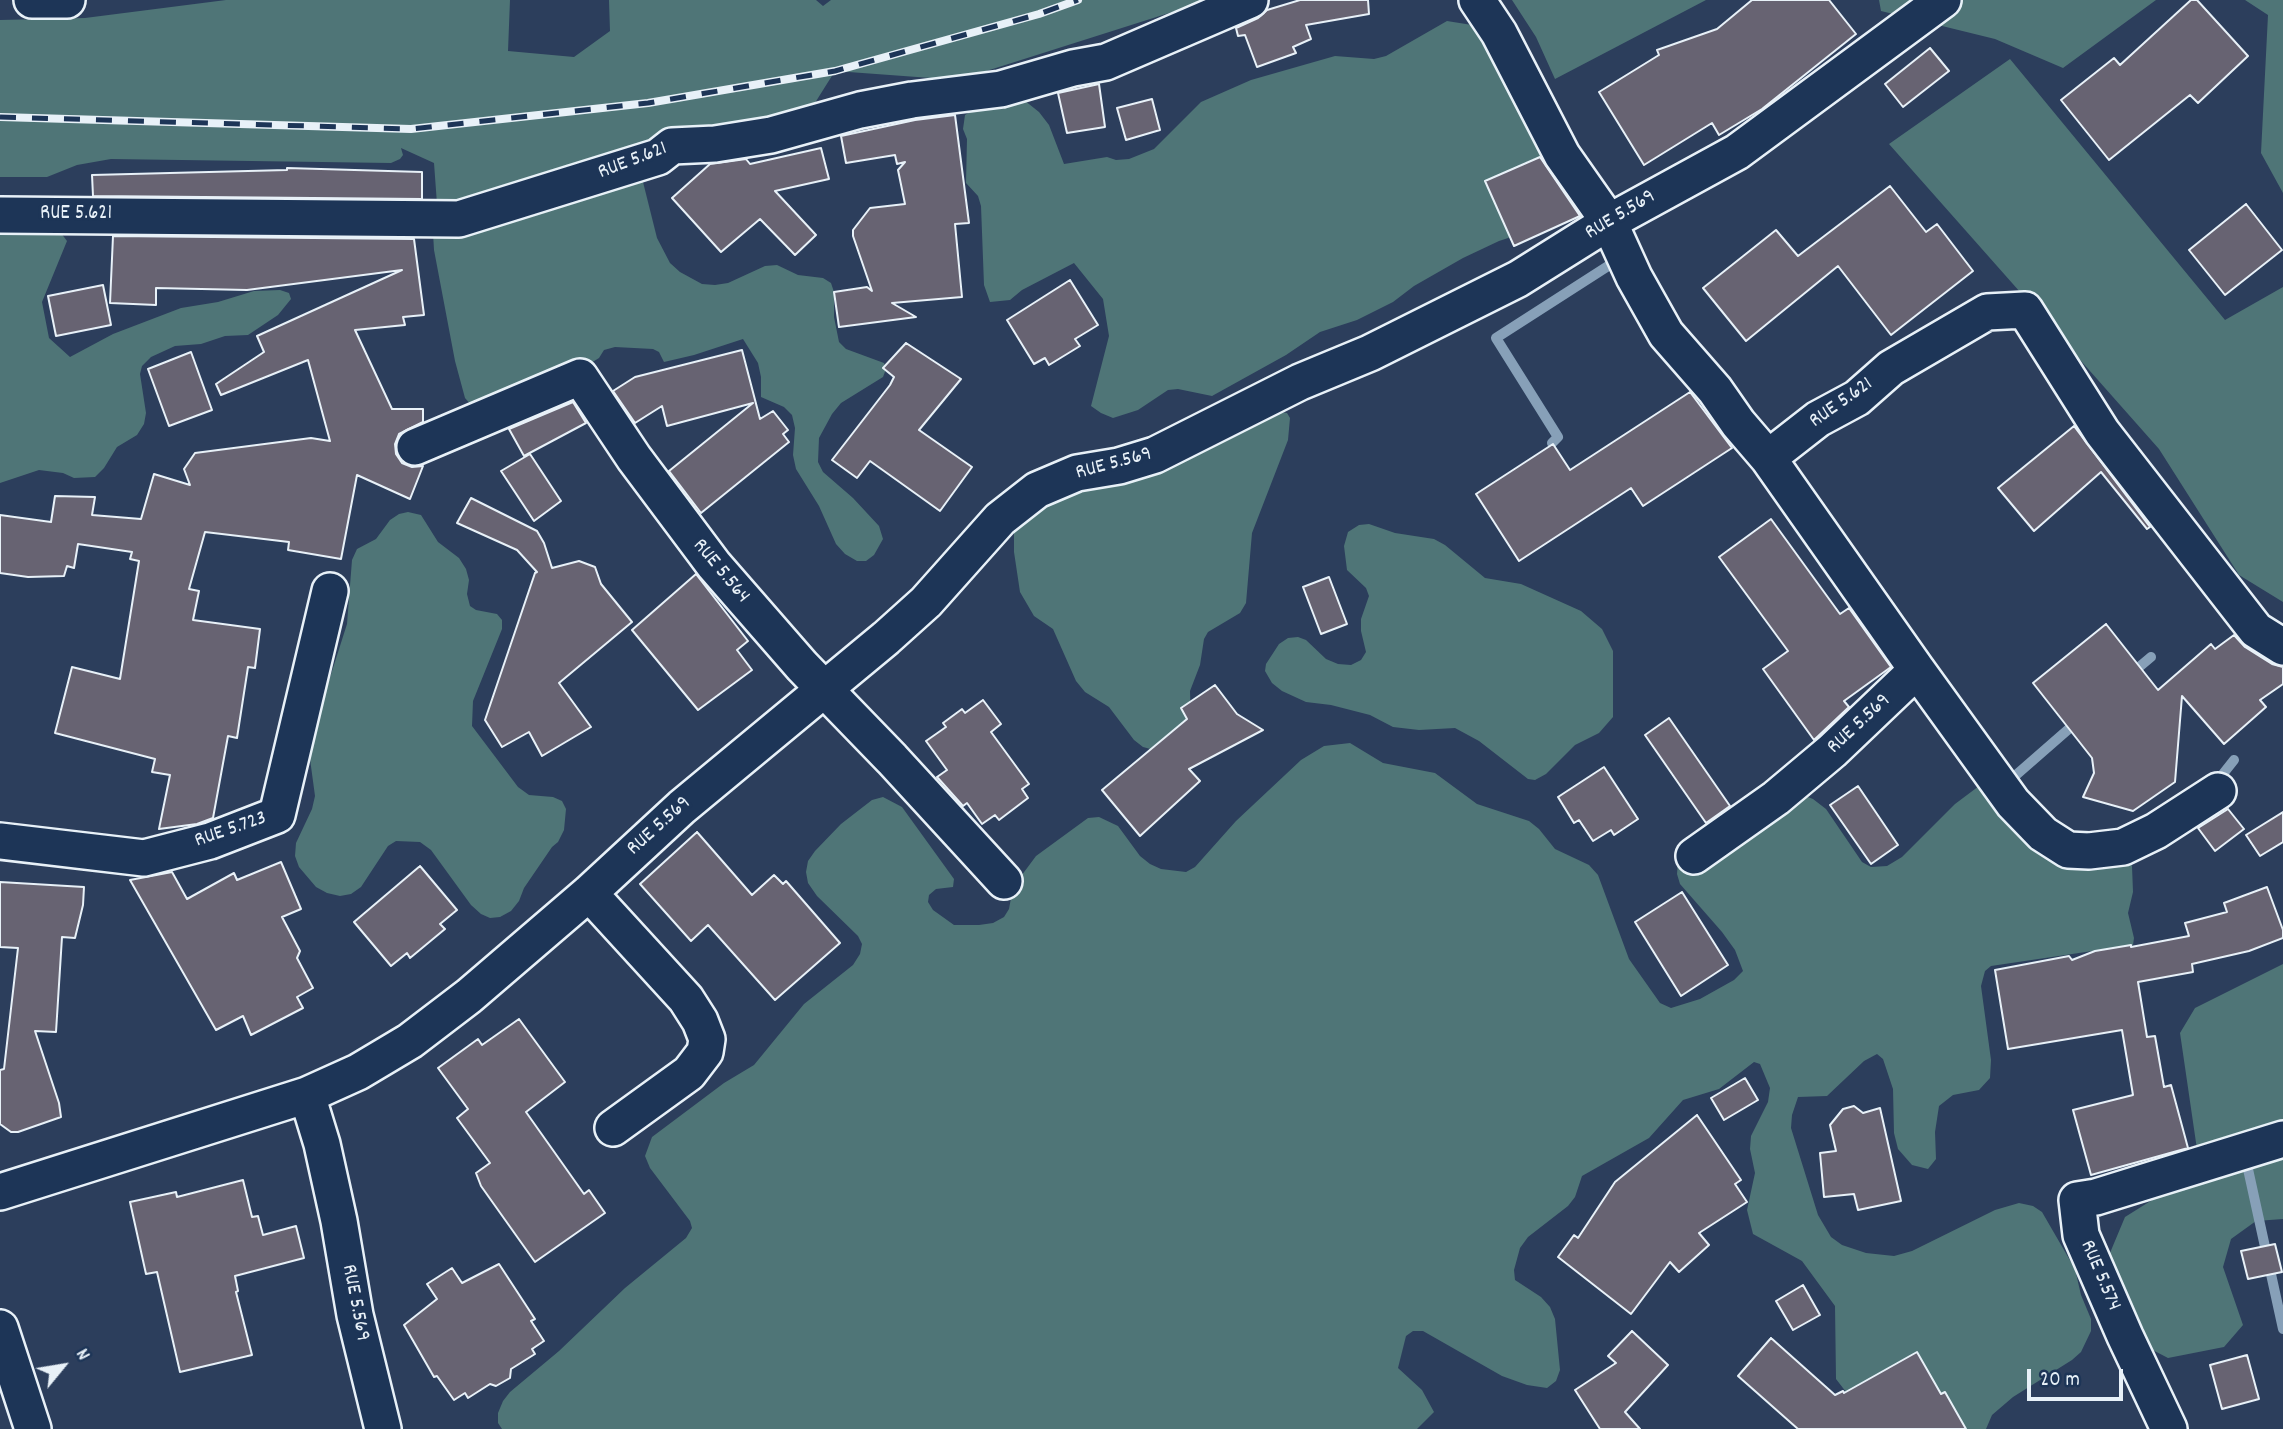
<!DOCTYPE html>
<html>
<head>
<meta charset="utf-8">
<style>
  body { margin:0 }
  #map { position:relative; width:2283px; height:1429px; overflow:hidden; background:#2c3e5c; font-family:Dekko,sans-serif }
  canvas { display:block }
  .north { position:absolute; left:28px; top:1331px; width:70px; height:70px; -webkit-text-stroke:5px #1d3557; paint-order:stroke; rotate:60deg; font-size:19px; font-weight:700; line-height:28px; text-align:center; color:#e8f1f8 }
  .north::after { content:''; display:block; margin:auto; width:24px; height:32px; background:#e8f1f8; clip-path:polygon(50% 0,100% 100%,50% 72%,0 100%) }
  .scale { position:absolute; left:2027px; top:1369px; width:96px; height:32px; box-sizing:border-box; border:4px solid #e8f1f8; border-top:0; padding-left:9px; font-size:21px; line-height:24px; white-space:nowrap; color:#e8f1f8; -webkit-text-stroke:5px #1d3557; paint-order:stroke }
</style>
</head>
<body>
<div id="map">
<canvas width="2283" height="1429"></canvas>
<div class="north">N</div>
<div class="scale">20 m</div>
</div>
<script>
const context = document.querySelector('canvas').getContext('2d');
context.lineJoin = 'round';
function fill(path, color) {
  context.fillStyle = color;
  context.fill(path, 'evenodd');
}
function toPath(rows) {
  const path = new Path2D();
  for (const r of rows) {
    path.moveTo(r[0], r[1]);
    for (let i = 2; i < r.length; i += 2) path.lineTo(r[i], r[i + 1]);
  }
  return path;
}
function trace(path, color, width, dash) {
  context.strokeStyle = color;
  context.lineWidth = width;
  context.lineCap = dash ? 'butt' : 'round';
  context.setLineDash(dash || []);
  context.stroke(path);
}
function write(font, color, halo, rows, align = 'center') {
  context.font = font + ' Dekko,sans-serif';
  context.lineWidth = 6;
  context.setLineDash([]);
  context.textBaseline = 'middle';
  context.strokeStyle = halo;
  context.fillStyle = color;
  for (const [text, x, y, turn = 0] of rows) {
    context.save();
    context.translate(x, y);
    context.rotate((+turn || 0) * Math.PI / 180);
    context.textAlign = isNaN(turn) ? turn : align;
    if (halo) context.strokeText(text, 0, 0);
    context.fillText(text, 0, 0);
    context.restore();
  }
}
fill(toPath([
  [226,0,510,0,508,51,574,57,610,31,609,0,816,0,823,6,831,0,1210,0,958,80,835,71,808,114,638,162,657,238,670,263,680,272,702,284,715,285,728,283,765,266,777,265,798,275,823,278,831,283,834,292,834,317,839,342,846,349,884,363,886,369,883,377,841,403,832,414,819,438,818,462,823,472,853,498,879,526,883,539,874,555,866,561,857,561,845,554,836,544,819,506,796,469,793,455,795,428,792,415,784,407,761,397,761,377,758,363,743,339,694,355,664,362,659,352,653,349,615,347,604,350,599,358,575,373,472,406,465,398,455,361,434,250,433,233,437,204,434,163,401,148,403,155,400,159,391,163,111,159,77,165,47,177,0,177,0,20,85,18],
  [1512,0,1706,0,1555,79,1536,37],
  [1879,0,2156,0,2063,68,1995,39,1881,11],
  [2245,0,2283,0,2283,193,2261,153,2268,15],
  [1447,21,1472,25,1487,40,1579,190,1577,212,1572,217,1499,241,1463,258,1414,286,1393,302,1357,320,1320,332,1286,355,1212,396,1178,389,1168,390,1138,410,1113,418,1101,413,1091,406,1109,336,1103,299,1074,263,1022,290,1010,300,990,302,984,285,981,206,978,196,966,183,967,139,963,129,965,115,975,109,1024,100,1039,112,1049,125,1064,164,1107,157,1116,160,1129,159,1154,149,1201,102,1251,80,1335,56,1374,59,1386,56],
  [2010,59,2225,320,2283,287,2283,602,2239,575,2159,449,1889,144],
  [0,226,49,229,61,233,67,241,42,302,49,338,70,357,113,334,181,308,218,302,254,291,280,290,289,293,291,299,278,315,248,335,225,336,201,344,175,346,151,357,142,366,140,374,146,413,144,424,137,435,117,447,104,468,95,477,74,478,63,473,39,470,0,483],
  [1274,411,1287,413,1290,418,1288,440,1252,533,1246,603,1240,613,1208,632,1204,639,1200,665,1190,691,1191,723,1154,750,1143,747,1134,740,1109,707,1085,692,1076,681,1053,629,1034,616,1020,592,1014,552,1014,527,1018,514],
  [408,512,421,515,438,542,459,558,466,569,469,580,467,594,470,606,476,610,497,614,502,620,502,629,473,701,472,726,518,787,529,795,553,797,562,801,566,809,564,830,558,842,552,847,524,888,519,901,511,911,500,917,490,918,481,914,471,905,431,850,420,842,396,841,388,846,361,887,351,894,340,896,327,893,316,887,299,867,295,856,296,843,312,809,315,796,310,759,312,734,347,624,352,560,357,549,376,539,390,520,399,514],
  [1369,524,1395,533,1434,539,1445,545,1485,578,1521,584,1581,611,1602,629,1613,651,1613,717,1599,733,1575,745,1546,774,1535,780,1528,779,1479,741,1455,728,1419,730,1393,727,1370,715,1331,705,1306,702,1282,691,1272,683,1265,671,1266,664,1279,644,1288,638,1298,637,1306,640,1326,659,1338,664,1351,665,1361,660,1366,652,1361,631,1361,619,1369,596,1366,588,1347,570,1344,546,1348,532,1359,525],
  [1350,743,1383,763,1435,773,1477,804,1529,821,1539,829,1555,849,1589,865,1598,875,1629,959,1660,1003,1671,1008,1700,999,1734,980,1743,971,1735,950,1722,932,1680,884,1677,874,1678,862,1689,851,1800,794,1813,799,1826,809,1862,862,1871,867,1887,866,1902,857,1955,804,1979,786,1990,782,2067,839,2129,860,2132,866,2133,892,2128,913,2134,938,2133,945,1991,966,1985,971,1981,986,1991,1060,1990,1078,1979,1090,1953,1095,1939,1106,1935,1132,1936,1159,1928,1169,1912,1165,1898,1149,1894,1133,1893,1089,1883,1059,1877,1054,1864,1061,1827,1096,1798,1097,1792,1115,1791,1128,1818,1215,1831,1237,1842,1245,1866,1253,1894,1256,1912,1251,1995,1210,2019,1203,2033,1206,2042,1212,2075,1269,2081,1295,2091,1319,2091,1331,2081,1352,2072,1360,2013,1397,1992,1415,1986,1429,1866,1429,1860,1410,1836,1379,1835,1306,1802,1261,1753,1234,1747,1210,1755,1173,1750,1149,1751,1136,1768,1102,1770,1088,1760,1064,1754,1062,1719,1089,1683,1100,1649,1138,1582,1176,1575,1197,1568,1206,1528,1237,1520,1248,1514,1270,1515,1280,1541,1297,1550,1307,1555,1319,1560,1370,1556,1381,1547,1388,1527,1385,1502,1376,1423,1331,1413,1331,1406,1336,1398,1368,1422,1390,1434,1412,1417,1429,502,1429,498,1423,498,1413,503,1401,510,1392,559,1351,625,1288,686,1238,692,1228,690,1221,650,1168,645,1156,652,1137,724,1083,754,1065,804,1004,853,965,860,954,862,944,858,936,817,896,808,883,806,872,808,861,815,851,841,824,872,800,883,797,902,807,954,879,953,887,936,889,929,895,928,902,933,910,954,925,979,925,993,923,1004,917,1009,909,1013,887,1036,856,1088,818,1099,817,1118,826,1140,856,1150,864,1161,869,1186,872,1195,867,1236,821,1301,760,1324,746],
  [2283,964,2283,1219,2256,1221,2231,1239,2223,1267,2243,1325,2224,1347,2168,1358,2143,1345,2102,1272,2125,1217,2200,1170,2180,1033,2195,1008]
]), '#4f7577');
trace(toPath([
  [1552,443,1558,437,1496,338,1619,259],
  [2132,673,2151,657],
  [2008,782,2079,720],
  [2215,784,2234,760],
  [2246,1160,2283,1329]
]), '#87a0b8', 10);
const building = toPath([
  [1300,0,1368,0,1369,14,1306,25,1311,39,1293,47,1296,53,1257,67,1245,35,1238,36,1236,28,1258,18,1267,10,1300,0],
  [1752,0,1829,0,1856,34,1762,109,1719,135,1712,123,1644,165,1599,92,1659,55,1657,50,1717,29,1752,0],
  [2191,0,2197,0,2248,56,2198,103,2190,95,2109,160,2061,100,2114,58,2120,65,2191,0],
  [1930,48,1949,71,1903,107,1885,84,1930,48],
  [1099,84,1105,127,1067,133,1058,93,1099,84],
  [1152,99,1160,130,1126,140,1117,108,1152,99],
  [955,115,969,223,955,224,962,297,892,303,916,317,839,327,834,292,867,287,872,291,853,236,853,230,870,208,905,204,898,170,905,162,897,164,895,155,846,163,841,136,915,120,955,115],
  [821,148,829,179,775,191,816,235,795,255,760,219,721,252,672,198,710,164,746,159,750,164,821,148],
  [1540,157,1580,216,1514,246,1485,181,1540,157],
  [287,168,422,172,422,199,93,196,92,175,287,170,287,168],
  [1890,186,1926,232,1937,224,1973,271,1891,335,1838,266,1746,341,1703,288,1776,230,1798,256,1890,186],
  [2246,204,2282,250,2225,295,2189,250,2246,204],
  [113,236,414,239,424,315,403,317,405,325,355,330,392,409,423,409,423,422,399,434,395,444,396,454,402,463,412,467,423,466,410,499,357,475,341,559,288,550,289,542,205,532,189,589,199,591,193,620,260,629,255,668,248,667,237,738,228,736,213,818,197,824,159,829,170,775,152,772,155,759,55,733,72,667,120,679,139,561,130,559,132,552,78,544,74,568,67,566,64,576,28,577,0,573,0,515,51,522,55,496,95,497,92,515,141,519,154,474,190,485,184,469,195,453,311,438,330,441,308,360,221,395,216,384,264,352,257,336,402,270,247,290,156,288,156,305,110,303,113,236],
  [1070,280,1098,325,1075,339,1080,346,1049,365,1045,358,1034,364,1007,320,1070,280],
  [103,285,111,325,56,336,48,296,103,285],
  [906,343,961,379,919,430,972,467,940,511,870,461,857,478,832,460,890,385,894,377,883,368,906,343],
  [742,350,760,419,773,411,788,430,783,434,789,442,701,513,669,471,753,403,667,426,662,406,635,423,613,391,635,377,742,350],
  [191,352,212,410,169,426,148,369,191,352],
  [1690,392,1732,448,1643,506,1631,488,1519,561,1476,494,1553,444,1570,470,1690,392],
  [573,402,586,423,524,456,509,429,573,402],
  [2074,426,2150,527,2147,529,2101,472,2034,531,1998,488,2074,426],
  [530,454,561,501,534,521,501,471,530,454],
  [471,498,537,531,544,543,552,568,579,561,595,567,601,584,632,622,559,683,591,727,542,756,529,732,502,747,485,720,535,573,537,572,517,550,457,523,471,498],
  [1771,519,1840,614,1849,608,1891,667,1844,701,1849,707,1814,740,1763,669,1788,651,1719,557,1771,519],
  [696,574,748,641,737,650,752,670,698,710,632,630,696,574],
  [1329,577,1347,624,1321,634,1303,587,1329,577],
  [2106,624,2158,690,2211,644,2215,649,2234,635,2245,647,2272,664,2283,667,2283,684,2260,700,2266,707,2224,744,2182,696,2175,782,2133,811,2083,797,2094,773,2092,758,2033,683,2106,624],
  [1215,685,1237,714,1263,730,1189,769,1200,781,1140,836,1102,790,1187,719,1181,708,1215,685],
  [983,700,1001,724,991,732,1029,784,1022,789,1028,798,999,820,995,815,982,824,967,803,963,806,937,777,947,770,926,741,946,727,943,723,962,709,965,713,983,700],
  [1669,718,1730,806,1706,823,1645,735,1669,718],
  [1604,767,1638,819,1614,835,1611,830,1593,841,1579,820,1574,823,1558,797,1604,767],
  [1858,786,1898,845,1871,864,1830,805,1858,786],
  [2228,809,2244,829,2215,851,2198,828,2228,809],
  [2283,812,2283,842,2260,856,2246,835,2283,812],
  [697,832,752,895,774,875,783,884,786,881,840,943,775,1000,708,925,691,941,640,884,697,832],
  [281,862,301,909,282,917,300,951,297,958,313,988,297,997,303,1008,251,1035,243,1016,216,1030,130,880,172,872,187,899,234,873,237,880,281,862],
  [420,866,457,910,440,924,445,929,410,958,407,953,391,966,354,922,420,866],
  [0,882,84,887,83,905,75,938,62,937,56,1032,35,1031,59,1103,61,1117,18,1132,11,1132,0,1124,0,1070,4,1069,18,948,0,947,0,882],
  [2267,887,2283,930,2283,938,2249,951,2192,964,2193,972,2138,982,2147,1037,2155,1036,2164,1087,2171,1085,2188,1148,2091,1175,2073,1110,2133,1095,2122,1030,2008,1049,1995,970,2069,956,2072,960,2095,951,2131,945,2131,947,2189,936,2185,923,2227,912,2224,903,2267,887],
  [1682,892,1728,965,1681,996,1635,922,1682,892],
  [519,1019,565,1082,526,1112,584,1194,589,1190,605,1213,535,1262,481,1186,476,1173,490,1163,457,1118,468,1109,438,1068,478,1039,482,1045,519,1019],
  [1745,1078,1758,1100,1724,1120,1711,1098,1745,1078],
  [1854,1106,1863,1113,1880,1108,1901,1201,1858,1210,1854,1194,1824,1197,1820,1153,1836,1151,1830,1125,1843,1109,1854,1106],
  [1697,1115,1741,1180,1735,1184,1747,1202,1699,1233,1709,1245,1679,1272,1670,1262,1631,1314,1558,1257,1574,1235,1578,1238,1615,1182,1697,1115],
  [243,1180,252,1217,258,1216,263,1235,296,1226,304,1258,235,1276,238,1291,236,1292,252,1355,180,1372,157,1272,146,1274,130,1202,176,1192,177,1197,243,1180],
  [2275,1244,2282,1272,2248,1279,2241,1251,2275,1244],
  [499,1264,535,1319,531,1321,544,1341,532,1349,535,1354,511,1369,510,1378,496,1386,490,1384,468,1398,465,1393,454,1400,437,1376,434,1377,404,1325,437,1299,427,1284,452,1268,462,1283,499,1264],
  [1803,1285,1820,1315,1793,1330,1776,1301,1803,1285],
  [1632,1331,1668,1365,1625,1412,1640,1429,1600,1429,1575,1390,1616,1363,1608,1356,1632,1331],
  [1771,1338,1835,1395,1843,1391,1844,1393,1917,1352,1941,1394,1945,1392,1966,1429,1798,1429,1738,1376,1771,1338],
  [2247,1355,2259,1399,2222,1409,2210,1365,2247,1355]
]);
fill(building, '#676372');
trace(building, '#e8f1f8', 2);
const street = toPath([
  [32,0,67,0],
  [1477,0,1499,33,1562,155,1609,222,1634,277,1666,334,1715,390,1738,423,1768,458,1818,419,1857,398,1891,368,1987,312,2025,310,2102,432,2256,630,2283,647],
  [0,215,459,219,658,157,672,146,715,144,771,135,860,110,912,100,1001,89,1073,68,1106,62,1250,0],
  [415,447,580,377,634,458,714,565,802,666,892,759,1004,881],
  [1917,670,2013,803,2043,834,2068,850,2089,851,2123,847,2156,831,2218,791],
  [0,841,144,858,210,841,277,815,330,591],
  [1694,856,1776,798,1832,751,1917,670,1768,458],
  [589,893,686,999,700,1021,707,1039,705,1052,689,1073,613,1128],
  [307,1095,322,1144,339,1221,355,1315,383,1429],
  [0,1192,307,1095,358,1072,410,1041,469,996,589,893,682,807,886,638,926,602,1000,519,1037,490,1077,473,1119,466,1155,455,1300,382,1370,353,1518,279,1609,222,1737,152,1943,0],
  [0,1328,33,1429],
  [2169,1429,2125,1336,2081,1235,2077,1200,2096,1197,2283,1139]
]);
trace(street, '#e8f1f8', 40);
trace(street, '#1d3557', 35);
const rail = toPath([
  [0,117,411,129,648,103,835,71,1039,14,1078,0]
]);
trace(rail, '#e8f1f8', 8);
trace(rail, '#1d3557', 5, [16]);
write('21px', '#e8f1f8', '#1d3557', [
  ["RUE 5.621",633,162,-21],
  ["RUE 5.621",76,215],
  ["RUE 5.569",1621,216,-31],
  ["RUE 5.621",1842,404,-35],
  ["RUE 5.569",1114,465,-15],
  ["RUE 5.564",720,572,50],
  ["RUE 5.569",1860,725,-43],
  ["RUE 5.569",660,827,-42],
  ["RUE 5.723",231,831,-19],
  ["RUE 5.574",2099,1276,67],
  ["RUE 5.569",354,1303,79]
]);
</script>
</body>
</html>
